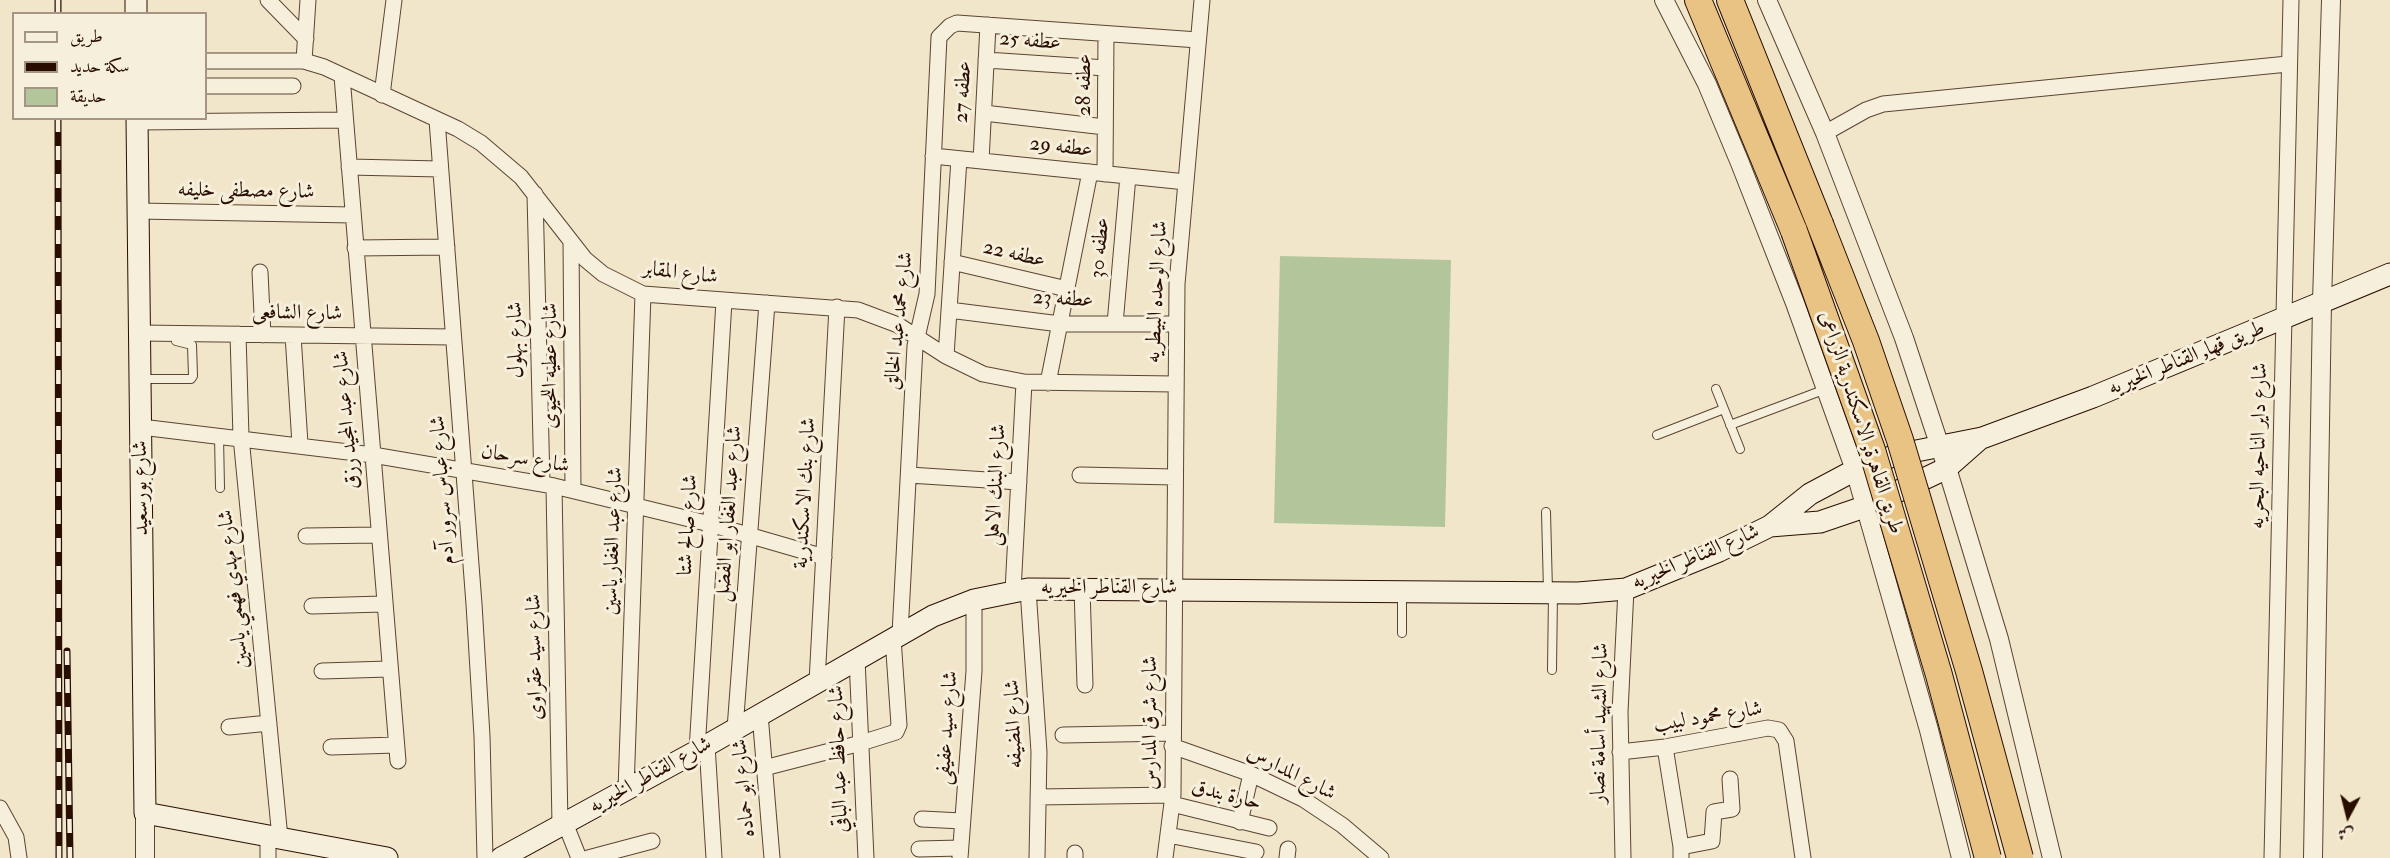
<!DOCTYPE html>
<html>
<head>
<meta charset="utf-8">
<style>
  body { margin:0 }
  #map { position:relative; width:2390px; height:858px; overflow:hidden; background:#f1e6c9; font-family:"IM FELL Double Pica",Amiri,serif }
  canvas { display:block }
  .legend { position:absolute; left:12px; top:12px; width:195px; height:108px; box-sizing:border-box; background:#f6efdc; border:2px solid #a49584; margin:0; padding:8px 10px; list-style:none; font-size:18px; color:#290e00 }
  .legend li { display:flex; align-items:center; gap:12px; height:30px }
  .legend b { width:30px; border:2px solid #a49584 }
  .north { position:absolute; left:2318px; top:786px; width:60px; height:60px; -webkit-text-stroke:4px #f6efdc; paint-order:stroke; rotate:187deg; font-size:16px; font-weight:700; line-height:24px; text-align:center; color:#290e00 }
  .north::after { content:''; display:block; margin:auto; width:21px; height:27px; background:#290e00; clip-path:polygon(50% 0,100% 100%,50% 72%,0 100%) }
</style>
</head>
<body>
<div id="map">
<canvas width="2390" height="858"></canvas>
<ul class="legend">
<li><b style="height:8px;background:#f6efdc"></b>طريق</li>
<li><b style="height:8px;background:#290e00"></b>سكة حديد</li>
<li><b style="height:16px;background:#b3c69b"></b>حديقة</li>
</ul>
<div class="north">ش</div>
</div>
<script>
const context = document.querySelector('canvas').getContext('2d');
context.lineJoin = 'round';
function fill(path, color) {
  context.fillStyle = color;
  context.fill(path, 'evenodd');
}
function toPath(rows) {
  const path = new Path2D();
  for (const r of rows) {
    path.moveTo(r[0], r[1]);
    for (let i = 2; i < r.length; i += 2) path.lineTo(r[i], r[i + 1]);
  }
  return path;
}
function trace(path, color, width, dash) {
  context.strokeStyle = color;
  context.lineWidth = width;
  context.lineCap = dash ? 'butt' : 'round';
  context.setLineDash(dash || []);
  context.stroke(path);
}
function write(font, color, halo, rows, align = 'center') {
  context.font = font + ' "IM FELL Double Pica",Amiri,serif';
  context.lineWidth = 6;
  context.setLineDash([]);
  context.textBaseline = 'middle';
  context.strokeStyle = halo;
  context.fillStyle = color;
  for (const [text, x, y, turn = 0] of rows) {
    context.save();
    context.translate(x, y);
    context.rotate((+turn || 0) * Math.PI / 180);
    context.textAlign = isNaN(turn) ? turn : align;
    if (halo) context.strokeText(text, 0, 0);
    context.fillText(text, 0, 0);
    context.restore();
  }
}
fill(toPath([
  [1280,256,1451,260,1445,527,1274,523]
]), '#b3c69b');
const service = toPath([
  [142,379,191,379,193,376,192,345,176,341],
  [1716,389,1740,449],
  [1730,425,1826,389],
  [1657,435,1724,409],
  [219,436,220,488],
  [1546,512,1548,591],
  [1402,633,1402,592],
  [1552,670,1553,594]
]);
const minor = toPath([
  [268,0,306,39],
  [986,60,1106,68],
  [206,61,304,61,324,67,458,129,481,143,521,177,585,259,603,274,643,294,858,310,898,325,946,356,983,374,1024,382,1175,384],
  [304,61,308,0],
  [342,76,398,761],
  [206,86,293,86],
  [382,95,394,0],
  [984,113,1105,127],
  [437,120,474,604,482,736,485,858],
  [137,122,345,120],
  [1825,133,1866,110,1883,104,2288,64],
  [933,156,1186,182],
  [981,161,988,25],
  [349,167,440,169],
  [1105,174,1106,34],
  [535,194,542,484],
  [138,211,353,215],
  [571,241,573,490],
  [355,248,447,247],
  [952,262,1067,289],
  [260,272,263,335],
  [949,310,1060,324,1176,324],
  [1115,324,1128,176],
  [140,333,453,337],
  [238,334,241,437,280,838],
  [293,335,300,444],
  [946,356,959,159],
  [1048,383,1090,172],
  [141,427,373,455,554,486,710,524,824,557],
  [909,475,1019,482],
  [1080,475,1174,477],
  [554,486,560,826],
  [306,536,378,535],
  [1082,588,1085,685],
  [1028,589,1039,752,1037,858],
  [1013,591,1024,382],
  [312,606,383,604],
  [900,634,915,346,927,294,939,37,950,26,957,23,1198,40],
  [857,659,866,858],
  [322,671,389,669],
  [817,682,837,307],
  [760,714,772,858],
  [229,727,269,723],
  [735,729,767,303],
  [1063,735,1172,733],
  [707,745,714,858],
  [1172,746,1251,774,1303,799,1342,825,1381,858],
  [331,747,396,745],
  [1665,747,1681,847],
  [697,751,724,301],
  [1620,752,1665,747,1768,728,1779,730,1786,741,1803,858],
  [764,768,861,743,896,732,899,725,893,638],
  [626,790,643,294],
  [1038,797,1173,795],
  [1172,804,1269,828],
  [0,808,16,837,19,858],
  [922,819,962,821],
  [1240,822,1251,774],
  [565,823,579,858],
  [1168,835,1256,852],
  [919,849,960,848],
  [268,858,268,836],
  [588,858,652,841],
  [960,858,974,671,974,600],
  [1075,858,1075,853],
  [1165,858,1173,795,1177,284,1202,0],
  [1287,858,1288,849],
  [1623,858,1620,712,1626,589],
  [1681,858,1681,847,1712,841,1714,812,1732,809,1730,779],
  [2272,858,2291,0]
]);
const tertiary = toPath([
  [1664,0,1707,84,1740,163,1795,303,1855,470,1929,730,1961,858],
  [1767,0,1825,133,1904,338,1947,468,1999,639,2052,858],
  [145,813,145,858],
  [2313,858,2322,302,2331,0]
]);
const secondary = toPath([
  [136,0,136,14],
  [137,118,145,813,387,858],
  [1770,526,1820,522,1867,506,1947,468,1981,438],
  [501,858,697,751,933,616,974,600,1028,589,1578,593,1626,589,1719,551,1770,526,1810,494,1855,470,1896,455,1982,438,2093,397,2390,274]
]);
const trunk = toPath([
  [1698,0,1794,231],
  [1730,0,1820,224]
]);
trace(service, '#5b4432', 10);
trace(minor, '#5b4432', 17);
trace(tertiary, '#5b4432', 20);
trace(secondary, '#290e00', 23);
trace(trunk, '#290e00', 28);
trace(service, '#f6efdc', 8);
trace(minor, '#f6efdc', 15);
trace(tertiary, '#f6efdc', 18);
trace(secondary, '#f6efdc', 21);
trace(trunk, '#e8c384', 26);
const rail = toPath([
  [58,14,58,0],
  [58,118,59,858],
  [67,651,70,858]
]);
trace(rail, '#290e00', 7);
trace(rail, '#f6efdc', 4.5, [14]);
const trunkBridge = toPath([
  [1820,224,1866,341,1900,440,1969,671,2020,858],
  [1794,231,1872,450,1939,675,1988,858]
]);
trace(trunkBridge, '#290e00', 28, []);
trace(trunkBridge, '#e8c384', 26);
write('21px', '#290e00', '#f6efdc', [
  ["عطفه 25",1030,42,4],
  ["عطفه 28",1085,85,-90],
  ["عطفه 27",964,92,-87],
  ["عطفه 29",1061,148,6],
  ["شارع مصطفى خليفه",246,192,1],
  ["عطفه 30",1101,248,-85],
  ["عطفه 22",1014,255,13],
  ["شارع المقابر",680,274,7],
  ["شارع الوحده البيطريه",1158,292,-87],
  ["عطفه 23",1063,300,3],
  ["شارع الشافعى",297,314,1],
  ["شارع محمد عبد الخالق",900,321,-84],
  ["شارع بهلول",517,340,-91],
  ["طريق قها, القناطر الخيريه",2187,359,-22],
  ["شارع عطيه اللحيوى",551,366,-90],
  ["شارع عبد المجيد رزق",348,420,-95],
  ["طريق القاهرة, الاسكندرية الزراعى",1860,423,72],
  ["شارع داير الناحيه البحريه",2260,446,-89],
  ["شارع سرحان",525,460,10],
  ["شارع البنك الاهلى",997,485,-87],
  ["شارع بورسعيد",142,488,-91],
  ["شارع عباس سرور آدم",444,490,-94],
  ["شارع بنك الاسكندرية",806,493,-87],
  ["شارع عبد الغفار ابو الفضل",730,514,-86],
  ["شارع صالح شتا",689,525,-87],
  ["شارع عبد الغفار ياسين",614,541,-88],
  ["شارع القناطر الخيريه",1696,558,-23],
  ["شارع القناطر الخيريه",1109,588],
  ["شارع مهدي فهمي ياسين",235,589,-96],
  ["شارع سيد عقراوى",536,657,-91],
  ["شارع محمود لبيب",1708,718,-9],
  ["شارع شرق المدارس",1151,723,-90],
  ["شارع الشهيد أسامة نصار",1601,723,-89],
  ["شارع المضيفه",1015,724,-92],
  ["شارع سيد عفيفى",948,728,-86],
  ["شارع حافظ عبد الباقي",840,759,-92],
  ["شارع المدارس",1291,774,27],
  ["شارع القناطر الخيريه",651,776,-29],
  ["شارع ابو حماده",745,788,-95],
  ["حارة بندق",1226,796,14]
]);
</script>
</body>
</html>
